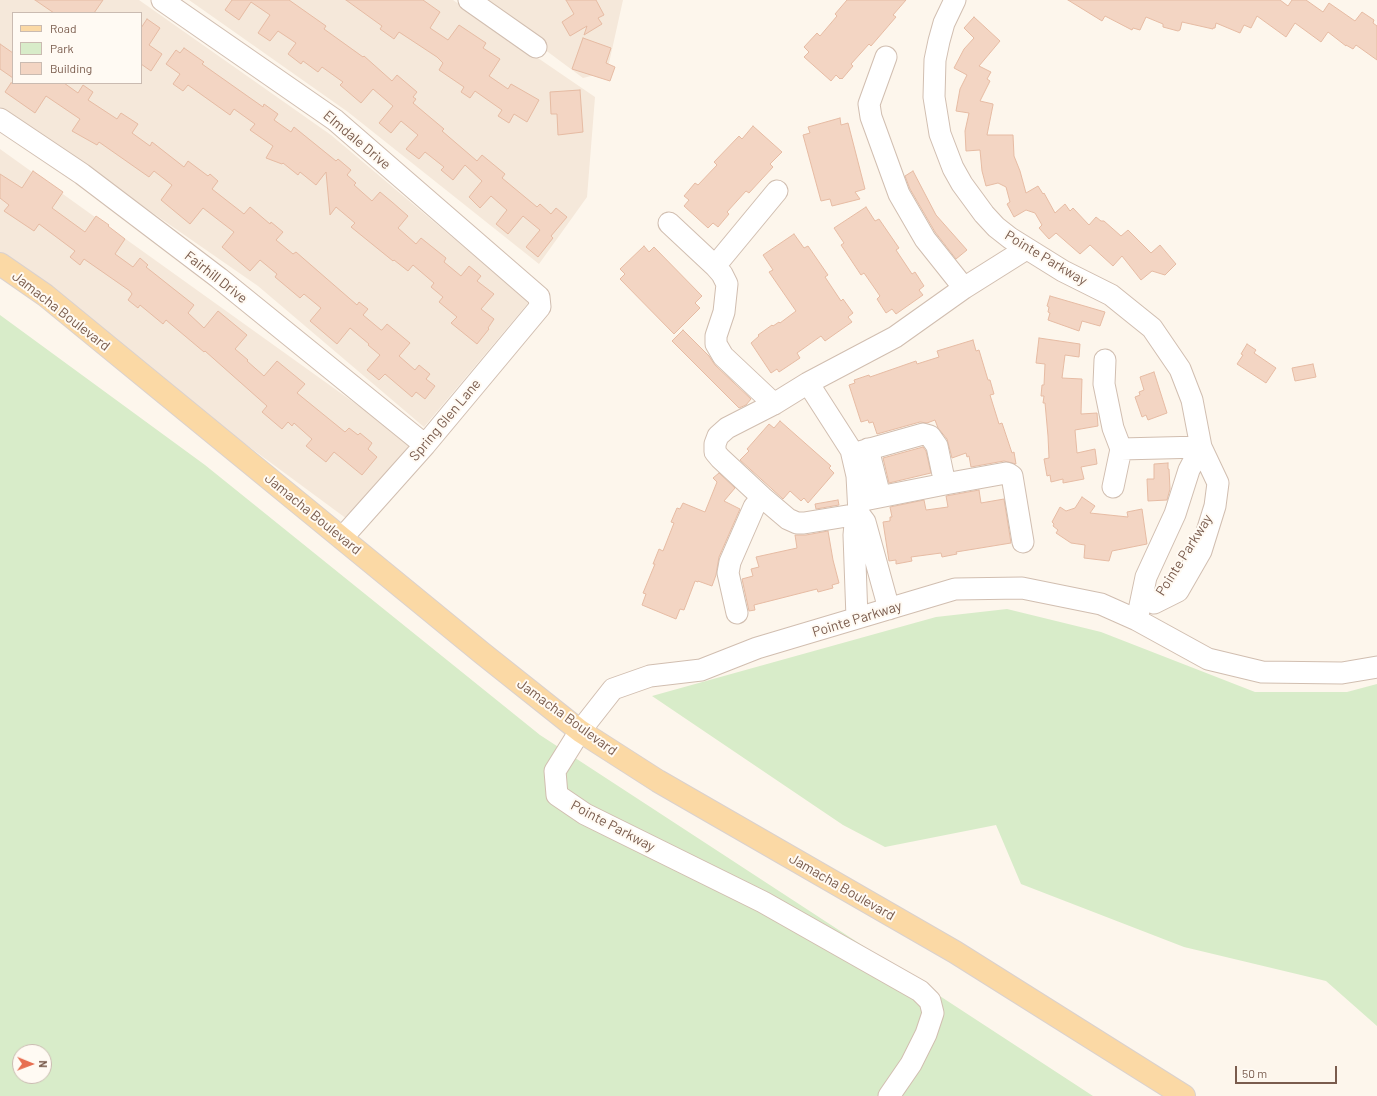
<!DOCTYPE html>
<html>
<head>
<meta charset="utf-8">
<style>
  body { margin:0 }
  #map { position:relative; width:1377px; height:1096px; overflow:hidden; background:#fdf6ec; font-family:Barlow,sans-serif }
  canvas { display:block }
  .legend { position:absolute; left:12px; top:12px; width:130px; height:72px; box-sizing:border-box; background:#fffaf3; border:1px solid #cabbb1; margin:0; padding:5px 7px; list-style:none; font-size:12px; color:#7a5c4d }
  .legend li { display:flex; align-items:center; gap:8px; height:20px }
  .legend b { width:20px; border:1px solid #cabbb1 }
  .north { position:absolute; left:12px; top:1044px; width:40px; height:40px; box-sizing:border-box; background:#fffaf3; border:1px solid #cabbb1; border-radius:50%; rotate:91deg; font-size:11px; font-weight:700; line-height:16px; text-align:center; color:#7a5c4d }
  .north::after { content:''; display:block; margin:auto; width:14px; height:18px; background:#e76f51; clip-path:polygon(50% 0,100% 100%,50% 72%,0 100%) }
  .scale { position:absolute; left:1235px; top:1066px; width:102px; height:18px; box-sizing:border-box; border:2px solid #7a5c4d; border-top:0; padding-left:5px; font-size:12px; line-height:14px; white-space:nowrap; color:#7a5c4d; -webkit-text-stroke:3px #fffaf3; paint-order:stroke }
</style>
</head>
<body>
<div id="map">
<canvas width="1377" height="1096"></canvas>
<ul class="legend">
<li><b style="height:5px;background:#fbd9a5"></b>Road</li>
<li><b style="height:11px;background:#d8ecc9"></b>Park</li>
<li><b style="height:11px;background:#f3d5c3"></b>Building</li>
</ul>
<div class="north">N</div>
<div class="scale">50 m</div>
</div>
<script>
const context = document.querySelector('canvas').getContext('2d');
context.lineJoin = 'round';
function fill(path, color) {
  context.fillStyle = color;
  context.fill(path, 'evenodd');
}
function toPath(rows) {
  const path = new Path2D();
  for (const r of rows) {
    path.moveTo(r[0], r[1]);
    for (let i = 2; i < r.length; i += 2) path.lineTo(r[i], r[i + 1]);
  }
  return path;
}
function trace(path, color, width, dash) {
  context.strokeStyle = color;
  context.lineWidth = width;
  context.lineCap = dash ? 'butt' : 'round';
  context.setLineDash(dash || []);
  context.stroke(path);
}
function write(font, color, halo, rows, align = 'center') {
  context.font = font + ' Barlow,sans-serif';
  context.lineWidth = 4;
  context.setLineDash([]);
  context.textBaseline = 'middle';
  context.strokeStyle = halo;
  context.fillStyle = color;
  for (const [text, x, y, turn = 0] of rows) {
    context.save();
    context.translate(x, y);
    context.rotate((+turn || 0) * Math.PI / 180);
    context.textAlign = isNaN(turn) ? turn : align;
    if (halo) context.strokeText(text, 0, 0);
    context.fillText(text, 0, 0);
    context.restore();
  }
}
fill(toPath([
  [0,0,139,0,331,135,529,302,424,427,258,286,0,107],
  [13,13,141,13,141,83,13,83],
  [189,0,453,0,595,97,587,197,539,264,348,112],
  [478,0,623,0,607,72,583,78],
  [0,149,416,447,347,519,0,263]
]), '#f5e8da');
fill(toPath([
  [0,315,205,465,540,735,1093,1096,0,1096],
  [20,1052,44,1052,44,1076,20,1076],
  [1007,609,1101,632,1255,692,1347,692,1377,684,1377,1026,1326,981,1184,947,1021,884,996,825,885,847,843,825,652,696,936,617]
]), '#d8ecc9');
const building = toPath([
  [35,0,103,0,94,13,54,13,35,0],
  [232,0,289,0,326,26,324,29,363,57,364,56,392,81,397,75,417,92,413,97,416,99,413,103,444,129,442,131,477,161,482,155,505,174,502,178,537,207,540,204,551,214,556,208,567,217,551,236,553,238,538,257,526,247,540,230,523,216,508,234,496,224,507,210,491,196,480,208,469,197,482,181,465,165,453,180,441,170,444,167,425,152,419,159,406,149,418,135,401,121,391,133,379,123,393,106,373,89,361,103,340,85,343,82,322,67,318,72,303,61,301,64,288,54,296,43,278,31,270,41,258,33,270,15,251,2,239,20,225,10,232,0],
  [346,0,423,0,440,12,430,28,448,40,459,25,486,43,483,48,500,59,489,76,508,89,511,84,539,100,527,122,514,114,509,123,498,116,502,110,475,91,470,98,461,92,464,87,439,70,443,63,437,57,399,32,394,39,380,29,382,26,346,0],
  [566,0,596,0,604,15,598,18,602,24,584,35,587,26,570,36,562,22,574,14,566,0],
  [847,0,906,0,893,15,896,17,871,46,869,44,851,64,853,66,842,79,841,78,840,79,836,75,831,81,804,57,809,52,804,47,817,33,820,36,837,16,835,14,847,0],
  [1068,0,1280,0,1288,6,1292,0,1306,0,1323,12,1329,3,1355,21,1362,12,1374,20,1373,23,1377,26,1377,60,1356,45,1353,49,1346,45,1346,46,1328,32,1321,42,1295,23,1286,37,1257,16,1251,28,1244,25,1240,33,1216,23,1215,28,1213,28,1213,29,1182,22,1180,30,1178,31,1163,27,1163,24,1146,17,1140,30,1133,28,1132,30,1105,16,1102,21,1068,0],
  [974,17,1000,41,979,66,991,72,987,79,990,81,980,101,993,104,993,105,987,135,1013,135,1014,156,1020,171,1026,193,1038,186,1043,194,1044,193,1055,213,1065,204,1070,211,1073,208,1089,225,1096,217,1101,221,1104,221,1121,236,1128,230,1151,253,1160,245,1176,264,1165,275,1152,271,1141,280,1122,256,1113,266,1090,245,1080,254,1056,233,1049,239,1039,228,1042,225,1035,213,1026,210,1014,217,1007,204,1010,202,1006,187,998,183,986,186,982,171,980,150,966,151,965,131,969,113,956,111,960,89,967,75,954,68,964,49,974,38,964,28,974,17],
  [147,19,160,28,149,45,162,54,151,71,141,64,141,28,147,19],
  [583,38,611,48,606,63,615,67,610,81,572,69,583,38],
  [0,44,13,53,13,78,0,69,0,44],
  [184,48,204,62,202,64,253,100,263,107,264,104,278,114,274,120,291,132,294,127,336,161,338,159,351,170,347,175,356,183,354,185,372,201,380,192,392,202,408,216,398,228,416,244,421,238,446,258,444,262,461,276,469,266,481,276,477,281,494,294,481,309,494,319,488,328,489,329,477,344,451,323,457,317,439,302,443,297,431,287,434,283,413,265,408,271,394,260,393,261,351,227,355,223,336,207,330,215,326,172,316,185,300,172,298,175,283,163,282,164,266,158,273,146,250,130,255,124,234,109,230,115,188,85,183,91,173,84,180,74,166,64,176,50,180,53,184,48],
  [11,83,64,83,78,93,83,85,93,92,88,100,117,119,121,113,138,124,132,133,150,146,152,142,184,167,188,161,208,176,210,174,218,181,212,189,244,214,250,207,270,224,271,222,283,232,276,240,293,254,296,252,357,305,359,302,368,309,363,315,381,330,382,330,387,324,410,343,399,356,415,370,419,365,430,374,426,379,435,386,425,399,416,392,412,397,385,374,379,380,367,370,380,355,368,345,369,344,350,328,337,344,310,321,321,308,304,294,300,298,275,277,277,274,260,260,250,271,222,247,234,232,203,208,190,224,161,200,172,185,154,171,149,177,99,142,97,145,72,131,80,119,46,96,35,113,5,92,11,83],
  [580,90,583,132,558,135,557,114,551,114,550,92,580,90],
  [840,118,841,125,848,123,865,189,855,192,860,199,832,206,830,199,821,201,803,135,810,133,808,127,840,118],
  [753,126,782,152,770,164,773,167,749,193,746,191,727,212,729,214,718,227,713,223,708,228,684,206,689,200,684,196,695,183,698,185,717,165,714,162,739,136,742,139,753,126],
  [33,171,63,192,52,208,85,232,96,216,109,225,108,226,125,239,115,254,133,267,140,258,148,265,146,267,194,305,188,313,204,328,218,311,247,335,235,349,248,360,247,361,264,376,277,361,305,384,297,393,345,432,349,428,358,435,360,433,372,443,368,449,377,457,362,475,334,452,326,462,306,446,312,439,294,423,292,426,288,422,282,429,262,412,267,406,205,351,204,352,166,320,163,324,140,305,138,308,128,300,132,294,130,291,84,259,80,265,70,257,75,251,39,224,34,231,4,211,9,205,0,198,0,174,22,188,33,171],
  [913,171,936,215,967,250,956,259,935,232,910,189,905,176,913,171],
  [866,207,875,221,879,219,899,248,896,250,912,274,915,272,924,286,919,290,923,295,896,314,892,309,886,313,877,299,880,296,864,273,861,275,841,245,844,243,834,228,866,207],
  [794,234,804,248,808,246,828,275,825,277,841,301,843,299,853,313,848,317,852,322,825,341,821,336,797,353,800,358,779,372,777,369,771,373,751,343,759,336,758,335,772,325,773,326,779,322,780,323,796,311,769,272,773,270,763,255,794,234],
  [644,246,649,252,654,247,702,296,695,303,700,308,674,334,620,279,625,274,620,269,644,246],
  [1050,296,1105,312,1100,326,1082,321,1079,331,1048,320,1050,313,1048,312,1049,307,1047,306,1050,296],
  [683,330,709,356,715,365,751,399,746,405,739,408,672,341,683,330],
  [1039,338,1080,344,1079,357,1065,355,1062,378,1082,379,1081,414,1097,413,1098,426,1075,430,1077,453,1095,449,1097,464,1081,467,1084,479,1063,483,1063,479,1051,482,1050,475,1047,476,1044,459,1049,458,1048,436,1045,403,1043,403,1044,396,1041,396,1042,385,1044,385,1045,364,1036,363,1039,338],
  [973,340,976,351,979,350,988,380,990,380,994,394,990,395,999,424,1002,423,1012,453,1014,452,1016,464,1004,461,971,467,969,456,967,457,966,453,952,458,947,439,938,428,935,420,927,423,920,422,877,434,873,422,869,423,868,420,861,422,849,385,855,383,854,380,869,375,870,377,916,361,917,364,939,357,937,351,973,340],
  [1247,344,1256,350,1254,353,1276,368,1266,383,1237,364,1243,355,1241,354,1247,344],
  [1313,364,1316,377,1295,381,1292,368,1313,364],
  [1154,372,1167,413,1148,420,1146,415,1142,417,1135,397,1140,395,1139,392,1144,390,1140,377,1154,372],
  [780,421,831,466,829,468,834,473,808,503,804,498,801,501,790,491,783,499,740,460,749,451,747,449,769,424,774,428,780,421],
  [923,447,926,451,931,473,889,483,883,458,923,447],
  [1168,463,1168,469,1169,469,1170,489,1167,500,1148,501,1147,479,1154,479,1154,464,1168,463],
  [719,473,735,488,724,501,740,509,719,557,716,575,712,586,698,581,698,582,695,581,684,610,680,609,676,619,642,605,646,594,643,593,655,564,653,564,659,549,663,551,674,523,671,522,677,508,680,509,683,503,705,512,717,482,713,478,719,473],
  [979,490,981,503,1004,499,1011,543,956,552,957,554,942,557,941,553,911,557,912,561,896,564,896,560,889,561,883,522,890,521,890,517,892,517,890,507,924,500,926,510,948,507,946,496,979,490],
  [1082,497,1095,506,1090,513,1128,517,1127,512,1142,509,1147,544,1112,551,1109,561,1084,558,1085,545,1071,543,1056,533,1058,530,1053,526,1054,524,1052,522,1060,507,1066,511,1075,508,1082,497],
  [838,500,839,505,816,509,815,504,838,500],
  [828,531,833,560,839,583,832,585,833,588,818,592,817,589,754,605,755,610,749,611,742,579,753,576,751,569,759,567,756,557,797,548,795,535,806,535,828,531]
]);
fill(building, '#f3d5c3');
trace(building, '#e6bba3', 1);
const minor = toPath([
  [162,0,335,120,539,297,540,307,425,445,342,538],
  [469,0,536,47],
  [955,0,944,23,939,41,935,60,934,97,940,134,953,168,962,184,984,214,996,227,1010,238,1063,271,1111,295,1152,328,1180,369,1192,400,1201,447,1218,483,1215,506,1201,551,1178,591,1154,603],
  [886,57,869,104,871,117,899,194,925,239,964,288,1026,249],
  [0,119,82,174,219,278,425,445],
  [669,223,715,266,777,191],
  [715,266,722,274,727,284,724,312,716,336,716,344,723,356,774,404],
  [1105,360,1104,384,1113,428,1121,449,1113,487],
  [808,383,851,450,857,476,859,514,804,523,797,523,788,519,762,497,720,458,715,452,715,444,718,436,727,428,774,404,808,383,895,337,964,288],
  [868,449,880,496],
  [1121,449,1201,447],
  [852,454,923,434,930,436,937,446,945,484,1006,473,1009,474,1012,476,1023,542],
  [859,501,945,484],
  [737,613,728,573,730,562,754,507,762,497],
  [857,618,854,535,855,524,859,514,865,522,889,609],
  [1137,620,1146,577,1175,514,1189,470,1201,447],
  [889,1096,911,1064,926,1034,933,1013,930,1001,920,991,763,902,585,814,557,795,555,771,580,731,613,689,650,676,701,670,757,648,955,589,1022,588,1101,604,1137,620,1208,659,1262,672,1342,673,1377,667]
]);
const major = toPath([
  [0,264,45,295,482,653,580,731,658,781,955,952,1184,1096]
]);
trace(minor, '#d1beb0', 23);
trace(major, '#dad1cd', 24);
trace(minor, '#fff', 21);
trace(major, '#fbd9a5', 22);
write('14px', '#7a5c4d', '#fffaf3', [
  ["Elmdale Drive",357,140,40],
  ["Pointe Parkway",1046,258,31],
  ["Fairhill Drive",216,277,38],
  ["Jamacha Boulevard",61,311,38],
  ["Spring Glen Lane",445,420,-50],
  ["Jamacha Boulevard",313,514,39],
  ["Pointe Parkway",1184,555,-58],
  ["Pointe Parkway",857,619,-17],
  ["Jamacha Boulevard",567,717,36],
  ["Pointe Parkway",613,826,28],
  ["Jamacha Boulevard",842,887,30]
]);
</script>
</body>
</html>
